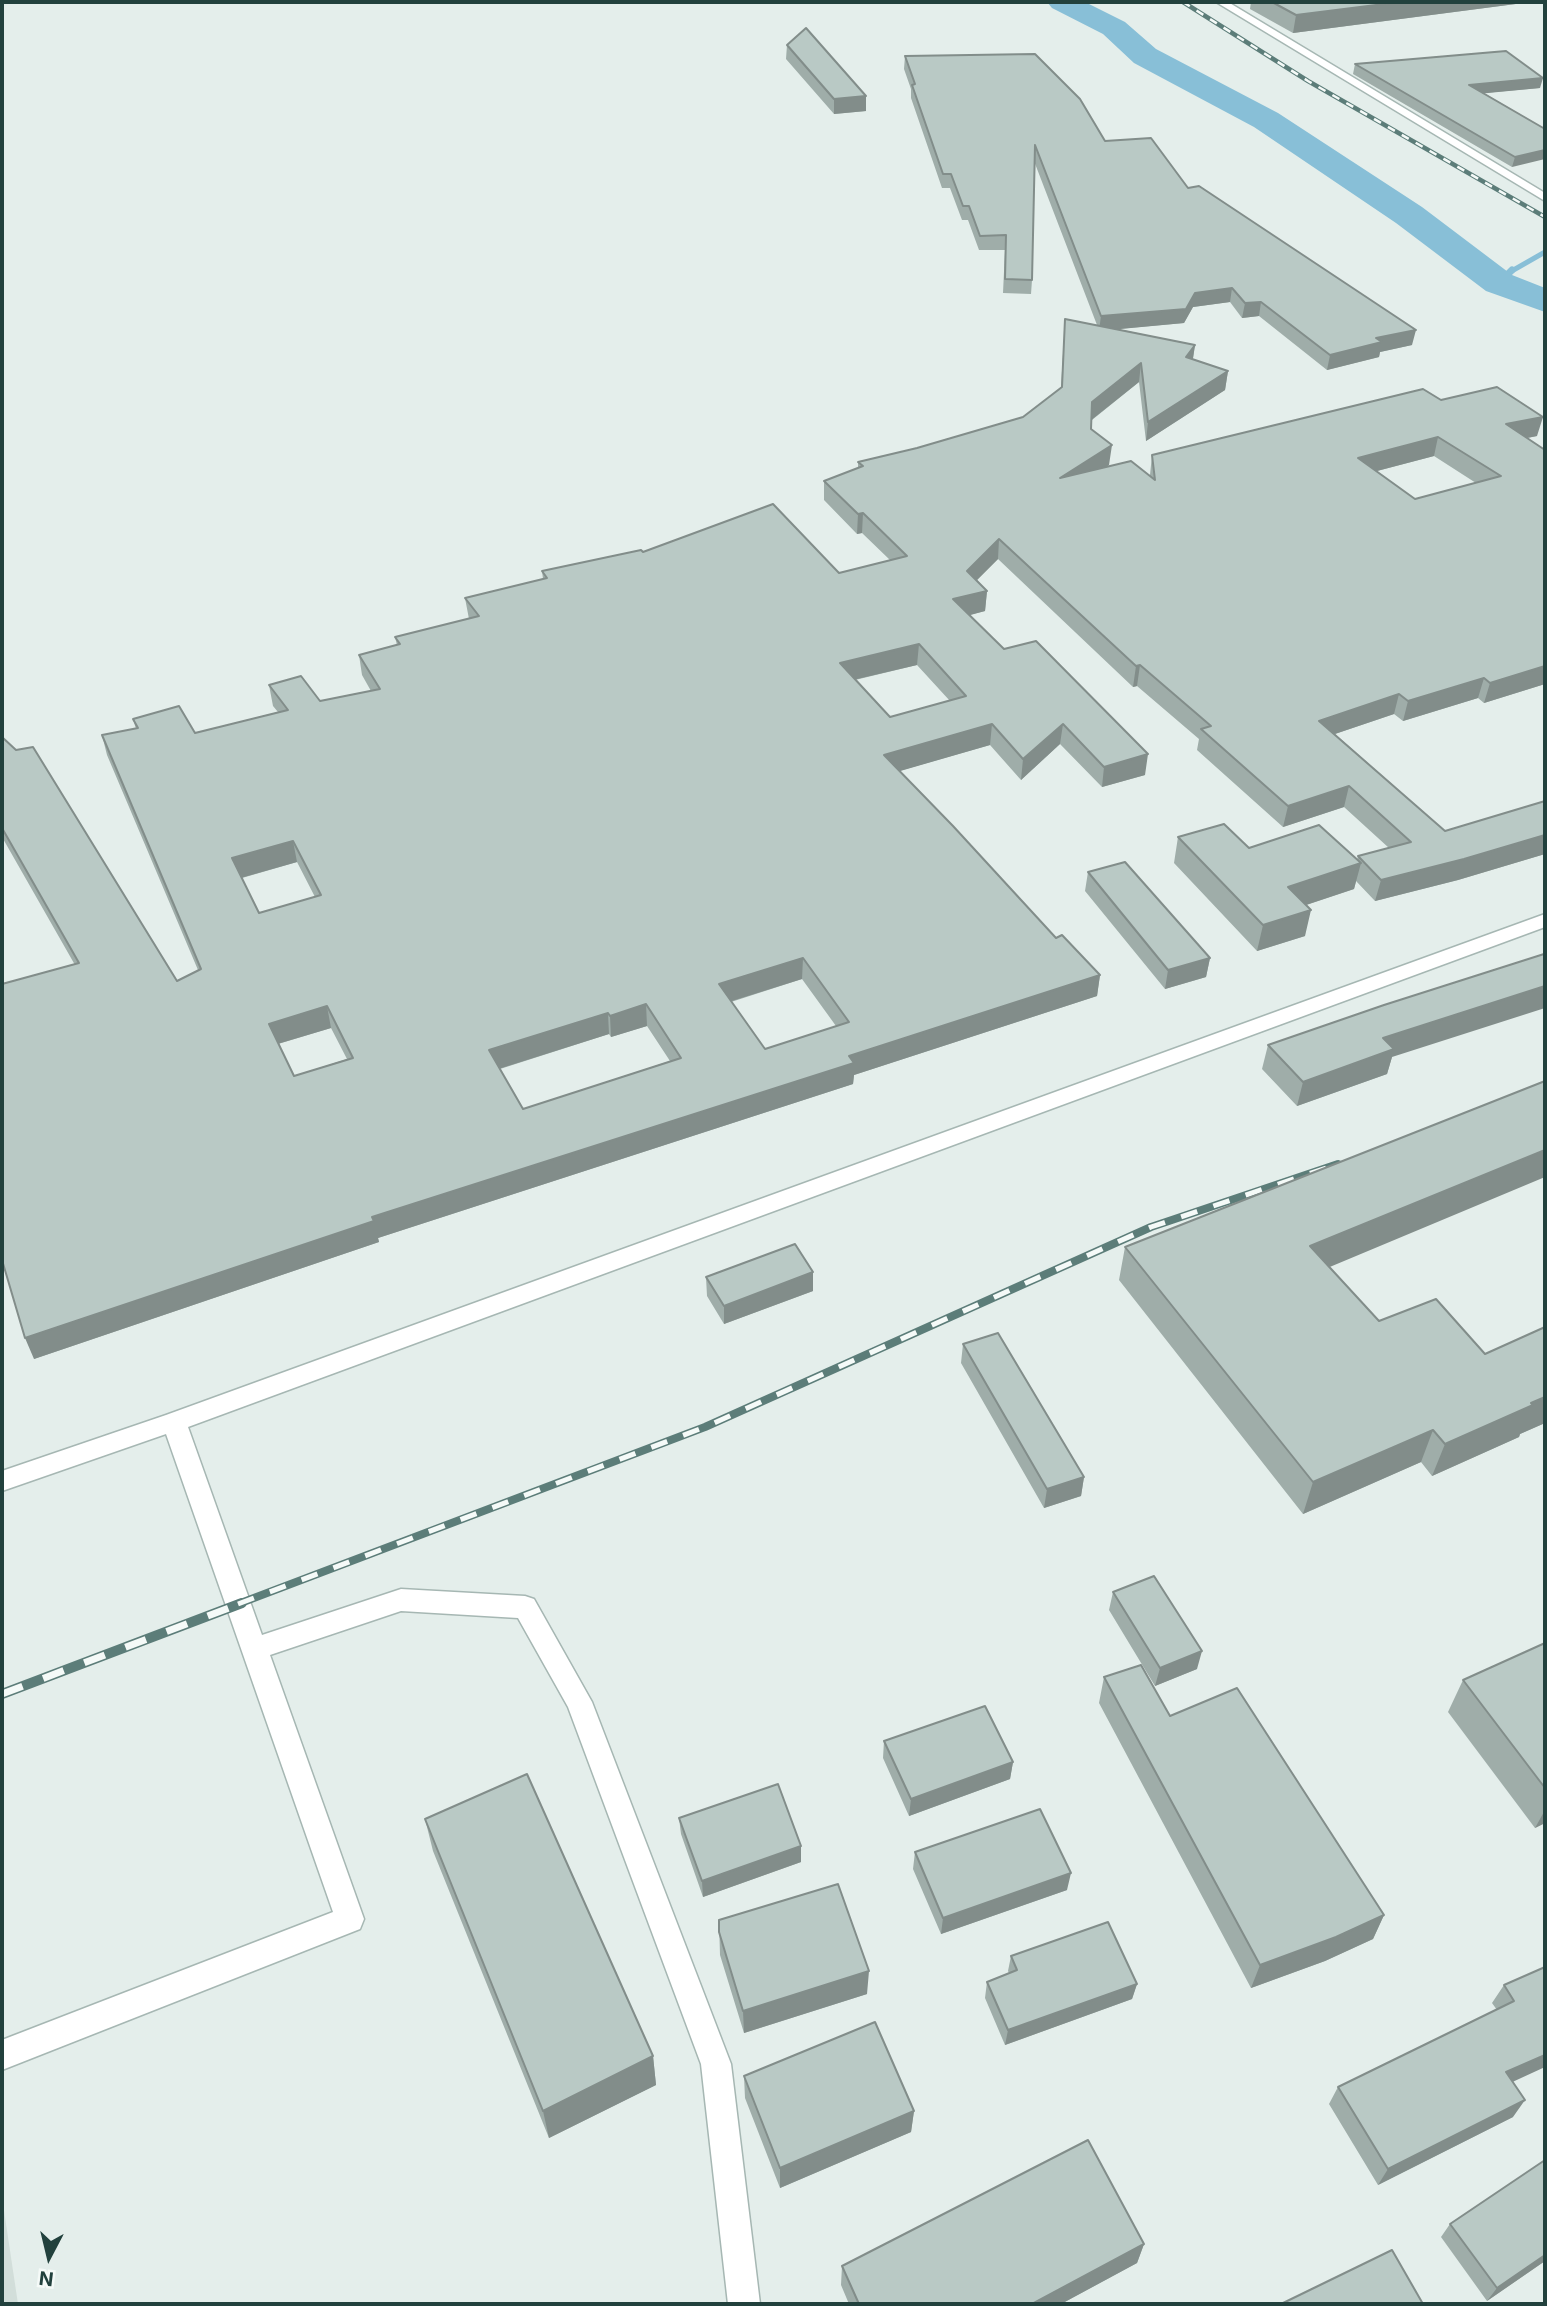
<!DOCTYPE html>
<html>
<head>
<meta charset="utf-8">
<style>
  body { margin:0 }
  #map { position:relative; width:1547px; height:2306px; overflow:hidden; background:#e4eeeb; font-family:Inter,sans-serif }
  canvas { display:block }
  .frame { position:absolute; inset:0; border:4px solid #22413d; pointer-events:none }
  .north { position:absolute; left:14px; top:2222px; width:70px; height:70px; -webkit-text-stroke:5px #f5faf8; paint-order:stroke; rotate:187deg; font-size:19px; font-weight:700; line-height:28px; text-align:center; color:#22413d }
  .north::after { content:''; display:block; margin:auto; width:24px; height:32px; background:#22413d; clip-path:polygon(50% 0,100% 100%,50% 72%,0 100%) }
</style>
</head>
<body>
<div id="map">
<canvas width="1547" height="2306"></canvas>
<div class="frame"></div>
<div class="north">N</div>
</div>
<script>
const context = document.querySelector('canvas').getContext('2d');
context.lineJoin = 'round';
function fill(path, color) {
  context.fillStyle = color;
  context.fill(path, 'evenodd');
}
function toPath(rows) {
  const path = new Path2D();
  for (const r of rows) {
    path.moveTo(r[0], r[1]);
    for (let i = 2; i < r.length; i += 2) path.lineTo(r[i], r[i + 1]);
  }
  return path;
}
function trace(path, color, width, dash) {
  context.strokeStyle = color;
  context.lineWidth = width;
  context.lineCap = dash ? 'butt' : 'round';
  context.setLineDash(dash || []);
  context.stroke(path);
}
fill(toPath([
  [2,2197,18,2304,2,2304]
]), '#d2deda');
trace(toPath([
  [1510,272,1545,252]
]), '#88bfd7', 5);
trace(toPath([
  [1499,283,1512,270]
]), '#88bfd7', 7);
fill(toPath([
  [1047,2,1085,2,1125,22,1156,49,1278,113,1422,207,1512,275,1545,288,1545,312,1486,291,1396,223,1254,127,1134,63,1103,34,1052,8,1047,2]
]), '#88bfd7');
const minor = toPath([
  [1216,2,1228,2,1545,193,1545,201,1216,2],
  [1545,914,1545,927,188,1427,262,1635,401,1589,525,1596,534,1599,592,1702,731,2064,760,2304,728,2304,701,2064,568,1707,518,1618,401,1611,270,1655,364,1919,360,1929,2,2070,2,2040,333,1912,166,1434,2,1491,2,1471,166,1415,1545,914]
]);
trace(minor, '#a6b7b3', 3);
fill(minor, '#fff');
const railFar2 = toPath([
  [1183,2,1308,81,1545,217]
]);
const railFar1 = toPath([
  [238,1604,705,1427,1151,1227,1338,1164]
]);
const rail = toPath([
  [2,1694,242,1603]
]);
trace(railFar2, '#5c7d79', 4.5);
trace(railFar1, '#5c7d79', 8);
trace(rail, '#5c7d79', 10);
trace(railFar2, '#f5faf8', 2.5, [8]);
trace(railFar1, '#f5faf8', 5, [17]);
trace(rail, '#f5faf8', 7, [22]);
fill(toPath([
  [1251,2,1531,2,1293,33,1250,9],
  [787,45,866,111,834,114,786,59],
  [905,56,1105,141,1188,188,1412,345,1380,352,1379,357,1327,370,1259,316,1242,318,1230,302,1193,307,1184,323,1118,329,1195,345,1193,359,1228,371,1225,390,1146,441,1139,382,1092,420,1091,429,1109,465,1106,467,1150,475,1152,455,1441,400,1537,436,1527,438,1545,684,1484,703,1478,698,1403,721,1394,714,1335,734,1445,831,1545,801,1545,854,1458,880,1375,901,1356,881,1354,889,1306,905,1305,936,1257,951,1174,863,1178,837,1249,848,1357,860,1358,856,1389,848,1344,807,1283,827,1197,750,1199,739,1137,686,1133,687,998,559,977,580,987,591,985,611,969,615,1004,649,1145,775,1102,787,1060,744,1021,780,990,745,899,771,1056,938,1100,975,1097,996,854,1075,853,1084,378,1238,379,1242,34,1359,75,965,2,837,2,737,177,981,198,970,107,755,102,735,136,729,133,719,195,733,278,712,273,706,269,685,320,701,371,691,362,675,359,655,397,645,395,637,469,619,465,598,543,579,542,571,643,552,839,573,890,560,862,533,857,534,824,500,824,481,858,468,858,462,917,448,1023,417,1061,388,1065,319,1097,325,1034,161,1032,280,1031,294,1003,293,1005,250,979,250,968,220,962,220,950,188,942,188,911,98,911,89,904,69],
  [1434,456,1476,483,1415,499,1377,471],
  [917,665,950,701,890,717,855,680],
  [297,862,315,897,259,913,242,878],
  [802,979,836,1026,765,1049,731,1002],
  [647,1026,670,1061,523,1109,500,1069,609,1034,611,1037],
  [331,1028,347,1059,294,1076,278,1044],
  [1355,64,1540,88,1484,93,1545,129,1512,167,1353,74],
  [1088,872,1210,958,1206,977,1165,989,1085,891],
  [1268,1045,1392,1057,1387,1074,1297,1106,1262,1069],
  [1125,1247,1329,1267,1379,1321,1485,1354,1545,1327,1545,1423,1520,1434,1519,1437,1432,1476,1421,1462,1303,1514,1119,1280],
  [706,1277,813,1291,724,1324,707,1296],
  [963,1344,1084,1477,1081,1496,1044,1508,961,1363],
  [1113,1592,1197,1669,1155,1686,1109,1610],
  [1545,1643,1545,1823,1535,1828,1448,1712,1463,1680],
  [1104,1677,1170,1716,1384,1915,1373,1939,1325,1961,1251,1988,1099,1703],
  [884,1741,1013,1762,1010,1779,909,1816,883,1758],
  [679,1818,801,1862,703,1897,681,1834],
  [425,1819,653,2056,656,2085,549,2138,433,1851],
  [915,1852,1067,1890,941,1934,913,1869],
  [719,1920,867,1994,744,2033,720,1955],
  [1011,1956,1137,1984,1132,1999,1005,2045,985,1998,987,1982,1009,1973,1008,1971],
  [1545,1967,1513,2082,1513,2117,1378,2185,1329,2104,1338,2087,1497,2010,1492,2003,1504,1985],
  [744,2076,914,2111,911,2132,780,2188,745,2098],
  [1545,2160,1545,2261,1487,2301,1441,2237,1450,2224],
  [1144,2244,1137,2263,1061,2304,849,2304,841,2285,842,2266]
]), '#9fada9');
fill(toPath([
  [1400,2,1531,2,1293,33,1296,15],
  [1543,78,1540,88,1467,95,1469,85],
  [866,96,866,111,834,114,834,99],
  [1545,150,1545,159,1512,167,1515,157],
  [1232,288,1230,302,1193,307,1184,323,1099,331,1101,316,1195,293],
  [1261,302,1259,316,1242,318,1245,303],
  [1416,330,1412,345,1380,352,1379,357,1327,370,1330,355,1376,338],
  [1195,345,1192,364,1186,357],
  [1141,363,1139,382,1090,421,1092,402],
  [1228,371,1225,390,1146,441,1148,422],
  [1543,417,1537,436,1501,443,1506,424],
  [1438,437,1434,456,1354,477,1358,458],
  [1112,445,1109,465,1058,498,1060,478],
  [863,513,862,533,857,534,858,514],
  [999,539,998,559,966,591,967,571],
  [987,591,985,611,952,620,953,599],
  [919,644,917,665,840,683,840,663],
  [1140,665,1137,686,1133,687,1136,666],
  [1545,666,1545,684,1484,703,1490,683],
  [1484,678,1478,698,1403,721,1408,701],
  [1399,694,1394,714,1314,741,1319,721],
  [992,724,990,745,883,776,884,755],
  [1063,724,1060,744,1021,780,1023,759],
  [1148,754,1145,775,1102,787,1104,767],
  [1349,786,1344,807,1283,827,1288,806],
  [1545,835,1545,854,1458,880,1375,901,1381,880],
  [293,841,297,862,237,879,232,858],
  [1361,863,1354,889,1282,913,1288,887],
  [1311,910,1305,936,1257,951,1263,925],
  [803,958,802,979,719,1005,719,984],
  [1210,958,1206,977,1165,989,1168,970],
  [1100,975,1097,996,854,1075,853,1084,378,1238,379,1242,34,1359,25,1338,372,1217,849,1056],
  [1545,986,1545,1008,1392,1057,1387,1074,1297,1106,1303,1082,1383,1038],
  [646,1004,647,1026,611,1037,610,1016],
  [327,1006,331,1028,274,1045,269,1024],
  [608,1013,609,1034,492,1071,489,1050],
  [1545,1150,1545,1177,1301,1279,1310,1246],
  [813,1272,813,1291,724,1324,724,1306],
  [1545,1397,1545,1423,1520,1434,1519,1437,1432,1476,1445,1444],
  [1433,1430,1421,1462,1303,1514,1313,1482],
  [1084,1477,1081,1496,1044,1508,1047,1489],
  [1202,1651,1197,1669,1155,1686,1160,1668],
  [1013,1762,1010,1779,909,1816,911,1799],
  [1545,1810,1545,1823,1535,1828],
  [801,1846,801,1862,703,1897,702,1881],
  [1071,1873,1067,1890,941,1934,943,1918],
  [1384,1915,1373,1939,1325,1961,1251,1988,1260,1965],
  [869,1971,867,1994,744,2033,743,2011],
  [1137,1984,1132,1999,1005,2045,1008,2030],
  [1545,2055,1545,2067,1495,2090,1506,2072],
  [653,2056,656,2085,549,2138,543,2111],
  [1525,2100,1513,2117,1378,2185,1388,2169],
  [914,2111,911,2132,780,2188,780,2168],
  [1144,2244,1137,2263,1061,2304,1032,2304],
  [1545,2255,1545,2261,1487,2301,1497,2288]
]), '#828d8a');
const building = toPath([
  [1272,2,1400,2,1296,15,1272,2],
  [806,28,866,96,834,99,787,45,806,28],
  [1506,51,1543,78,1469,85,1545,129,1545,150,1515,157,1355,64,1506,51],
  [1035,54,1080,99,1105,141,1151,138,1188,188,1199,186,1416,330,1376,338,1382,342,1330,355,1261,302,1245,303,1232,288,1195,293,1186,309,1101,316,1035,145,1032,280,1005,279,1006,235,980,236,969,206,963,206,951,174,943,174,912,85,915,84,905,56,1035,54],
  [1065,319,1195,345,1186,357,1228,371,1148,422,1141,363,1092,402,1091,429,1112,445,1060,478,1131,461,1155,480,1152,455,1423,389,1441,400,1497,387,1543,417,1506,424,1545,450,1545,666,1490,683,1484,678,1408,701,1399,694,1319,721,1445,831,1545,801,1545,835,1464,859,1381,880,1358,856,1411,842,1349,786,1288,806,1201,729,1211,726,1140,665,1136,666,999,539,967,571,987,591,953,599,1004,649,1036,641,1148,754,1104,767,1063,724,1023,759,992,724,884,755,953,826,1056,938,1062,935,1100,975,849,1056,854,1063,372,1217,374,1221,25,1338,2,1260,2,984,79,963,2,828,2,737,16,750,33,747,177,981,201,969,102,735,138,728,133,719,179,706,195,733,288,710,269,685,301,676,320,701,380,689,359,655,400,644,395,637,479,616,465,598,547,578,542,571,641,550,643,552,773,504,839,573,907,556,863,513,858,514,824,481,863,466,858,462,917,448,1023,417,1062,387,1065,319],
  [1438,437,1501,476,1415,499,1358,458,1438,437],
  [919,644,966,696,890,717,840,663,919,644],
  [293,841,321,895,259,913,232,858,293,841],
  [803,958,849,1022,765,1049,719,984,803,958],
  [646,1004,681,1058,523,1109,489,1050,608,1013,610,1016,646,1004],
  [327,1006,353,1058,294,1076,269,1024,327,1006],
  [1224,824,1249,848,1319,825,1361,863,1288,887,1311,910,1263,925,1178,837,1224,824],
  [1125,862,1210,958,1168,970,1088,872,1125,862],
  [1544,954,1545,955,1545,986,1383,1038,1394,1049,1303,1082,1268,1045,1384,1005,1544,954],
  [1545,1081,1545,1150,1310,1246,1379,1321,1436,1299,1485,1354,1545,1327,1545,1397,1531,1403,1533,1405,1445,1444,1433,1430,1313,1482,1125,1247,1545,1081],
  [795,1244,813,1272,724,1306,706,1277,795,1244],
  [998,1333,1084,1477,1047,1489,963,1344,998,1333],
  [1154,1576,1202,1651,1160,1668,1113,1592,1154,1576],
  [1545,1643,1545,1788,1463,1680,1545,1643],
  [1141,1665,1170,1716,1237,1688,1384,1915,1336,1937,1260,1965,1104,1677,1141,1665],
  [985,1706,1013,1762,911,1799,884,1741,985,1706],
  [527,1774,653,2056,543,2111,425,1819,527,1774],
  [778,1784,801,1846,702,1881,679,1818,778,1784],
  [1040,1809,1071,1873,943,1918,915,1852,1040,1809],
  [838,1884,869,1971,743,2011,719,1932,719,1920,838,1884],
  [1108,1922,1137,1984,1008,2030,987,1982,1017,1970,1011,1956,1108,1922],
  [1545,1967,1545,2055,1506,2072,1525,2100,1388,2169,1338,2087,1514,2001,1504,1985,1545,1967],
  [875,2022,914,2111,780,2168,744,2076,875,2022],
  [1088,2140,1144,2244,1032,2304,859,2304,842,2266,1088,2140],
  [1545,2160,1545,2255,1497,2288,1450,2224,1545,2160],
  [1392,2250,1423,2304,1281,2304,1392,2250]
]);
fill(building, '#b9c9c5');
trace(building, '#828d8a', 2);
</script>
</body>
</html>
